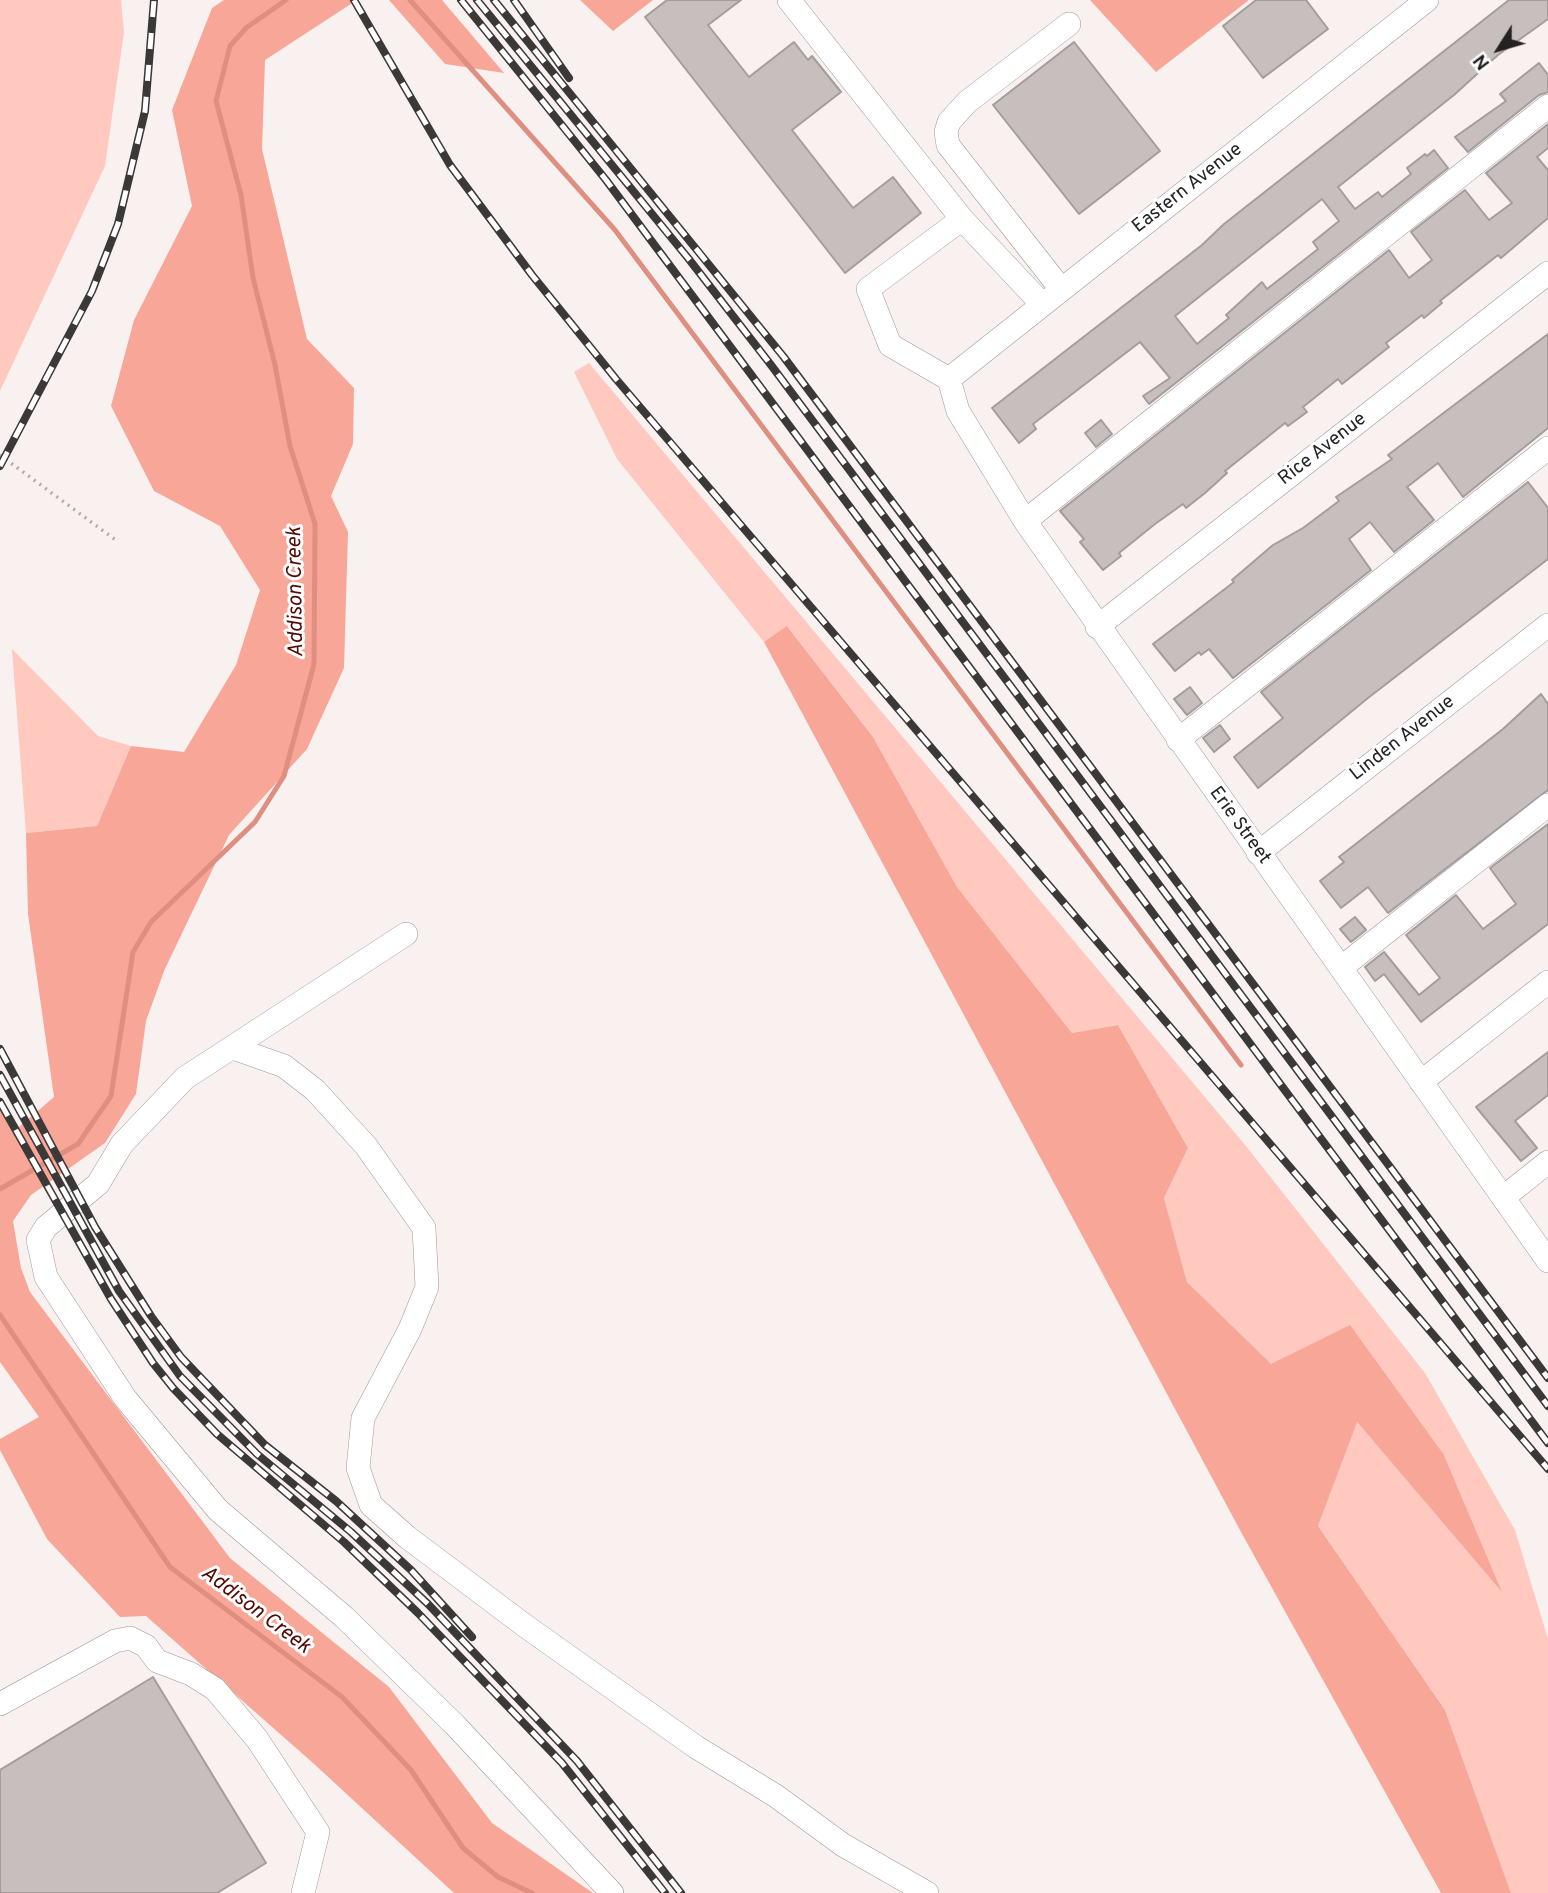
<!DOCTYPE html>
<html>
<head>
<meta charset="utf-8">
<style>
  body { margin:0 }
  #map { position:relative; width:1548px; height:1893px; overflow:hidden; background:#f9f1ef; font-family:Overpass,sans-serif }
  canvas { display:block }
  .north { position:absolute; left:1464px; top:14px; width:70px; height:70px; -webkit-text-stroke:5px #fff; paint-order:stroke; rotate:233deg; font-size:19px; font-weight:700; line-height:28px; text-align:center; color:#252222 }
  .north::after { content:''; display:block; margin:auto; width:24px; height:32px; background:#252222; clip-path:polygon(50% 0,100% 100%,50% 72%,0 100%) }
</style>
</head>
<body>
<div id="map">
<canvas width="1548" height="1893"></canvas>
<div class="north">N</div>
</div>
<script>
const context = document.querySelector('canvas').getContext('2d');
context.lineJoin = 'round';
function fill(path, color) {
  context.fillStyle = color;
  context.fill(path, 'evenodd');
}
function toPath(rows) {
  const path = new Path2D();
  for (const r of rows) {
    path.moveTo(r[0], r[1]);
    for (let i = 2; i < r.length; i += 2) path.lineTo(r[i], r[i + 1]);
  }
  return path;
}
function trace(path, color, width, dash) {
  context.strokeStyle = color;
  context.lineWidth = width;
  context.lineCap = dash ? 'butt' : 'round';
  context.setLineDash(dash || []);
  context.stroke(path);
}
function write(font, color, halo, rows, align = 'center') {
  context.font = font + ' Overpass,sans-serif';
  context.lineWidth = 6;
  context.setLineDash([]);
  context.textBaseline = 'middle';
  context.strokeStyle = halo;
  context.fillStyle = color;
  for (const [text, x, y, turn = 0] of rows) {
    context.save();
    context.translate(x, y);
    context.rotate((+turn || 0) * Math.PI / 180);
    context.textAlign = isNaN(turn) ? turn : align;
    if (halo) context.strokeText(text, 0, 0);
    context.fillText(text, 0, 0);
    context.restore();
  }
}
fill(toPath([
  [0,0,121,0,124,32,105,166,0,391],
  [589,363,1246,1146,1425,1373,1515,1530,1548,1639,1548,1893,1511,1893,1445,1710,1318,1526,1356,1421,1501,1590,1444,1455,1271,1365,1187,1282,1164,1198,1188,1148,1118,1025,1072,1033,957,887,873,737,788,627,764,642,617,459,574,372],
  [12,649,98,736,131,746,97,826,26,833]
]), '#ffc9bf');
fill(toPath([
  [224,0,357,0,265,60,262,149,307,339,354,388,353,444,331,496,348,532,344,668,307,749,229,835,164,971,146,1021,136,1094,105,1143,31,1195,13,1221,21,1268,30,1292,230,1558,389,1687,492,1823,593,1893,454,1893,313,1763,146,1616,120,1617,47,1539,0,1450,0,1439,39,1417,0,1362,0,1097,19,1127,54,1097,28,914,26,833,97,826,131,746,184,752,236,665,260,590,220,526,154,491,111,406,134,320,192,206,172,110,212,8],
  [389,0,442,0,504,73,445,64],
  [580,0,653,0,613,31],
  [1090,0,1249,0,1156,72],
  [787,626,873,737,957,887,1072,1033,1118,1025,1188,1148,1164,1198,1187,1282,1271,1364,1350,1325,1444,1455,1502,1592,1357,1422,1318,1526,1445,1710,1511,1893,1441,1893,1241,1532,764,642]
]), '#f8a697');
trace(toPath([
  [410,0,615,230,1241,1065],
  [0,1189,78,1144,111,1096,133,952,151,922,255,822,284,776,314,664,315,524,290,446,275,365,253,278,241,195,216,101,230,46,246,28,286,0],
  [0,1315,170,1567,342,1697,411,1770,463,1848,498,1877,532,1893]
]), '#df8f81', 5);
const building = toPath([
  [667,0,741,0,708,25,749,77,794,42,808,60,812,56,841,92,792,130,853,208,893,177,921,213,845,273,645,17,667,0],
  [1256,0,1306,0,1328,29,1263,78,1223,26,1256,0],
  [1509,0,1548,0,1548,19,1498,55,1454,95,1338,187,1355,209,1378,192,1382,197,1411,174,1407,168,1425,154,1427,156,1434,150,1448,168,1149,404,1143,396,1170,378,1140,342,1033,424,1036,429,1019,443,992,408,1202,245,1224,224,1509,0],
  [1322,199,1339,221,1313,242,1318,249,1267,289,1262,282,1226,315,1229,318,1197,344,1175,316,1322,199],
  [1074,42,1160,151,1079,214,993,105,1074,42],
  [1539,63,1548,75,1548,92,1539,95,1468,152,1455,137,1506,101,1500,94,1539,63],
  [1548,124,1548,148,1537,157,1548,170,1548,218,1501,258,1498,255,1440,301,1442,303,1424,318,1422,315,1386,343,1389,347,1342,384,1338,379,1303,407,1307,412,1288,426,1285,423,1225,471,1227,473,1205,493,1186,508,1183,504,1155,524,1119,553,1121,556,1103,570,1080,542,1084,539,1060,511,1389,250,1409,278,1432,260,1411,232,1465,190,1489,220,1512,203,1486,173,1548,124],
  [1548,334,1548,428,1463,497,1438,463,1407,487,1434,520,1394,552,1370,522,1349,539,1371,570,1233,678,1209,649,1201,655,1199,652,1175,671,1153,644,1234,582,1232,580,1273,545,1303,528,1339,501,1336,497,1392,459,1388,455,1548,334],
  [1101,420,1112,434,1096,447,1085,433,1101,420],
  [1528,482,1548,508,1548,559,1368,698,1258,788,1234,757,1283,718,1261,692,1528,482],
  [1190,687,1202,703,1187,715,1174,699,1190,687],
  [1541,694,1548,704,1548,790,1388,913,1368,887,1341,908,1320,881,1344,862,1339,857,1503,729,1541,694],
  [1220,725,1230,739,1214,752,1203,738,1220,725],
  [1548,824,1548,924,1421,1022,1384,974,1375,981,1365,967,1384,952,1419,995,1440,978,1406,935,1456,895,1483,929,1516,904,1490,868,1548,824],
  [1355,917,1366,930,1351,942,1340,929,1355,917],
  [1548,1052,1548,1095,1515,1121,1537,1148,1521,1161,1476,1107,1548,1052],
  [153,1677,266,1863,217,1893,0,1893,0,1770,153,1677]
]);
fill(building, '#c7bfbd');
trace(building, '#a49d9b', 2);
const minor = toPath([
  [789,0,962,219],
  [1061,289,948,145,946,132,949,122,967,102,1069,24],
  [949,379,958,411,1025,521,1548,1261],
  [949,379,1427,0],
  [949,379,890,345,868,289,962,219,1042,304],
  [1025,521,1548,106],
  [1097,627,1548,273],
  [1178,740,1548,448],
  [1258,853,1548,625],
  [406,934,185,1078,122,1144,98,1184,46,1227,38,1240,46,1277,125,1398,218,1510,344,1617,455,1725,612,1893],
  [1342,967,1548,805],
  [233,1048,284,1066,315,1090,366,1146,424,1228,427,1287,410,1329,363,1418,358,1468,371,1505,407,1537,524,1625,696,1747,776,1796,843,1845,927,1893],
  [1421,1082,1548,982],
  [1504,1197,1548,1162],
  [0,1704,115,1641,130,1638,146,1646,157,1661,191,1674,215,1689,257,1739,318,1832,303,1893]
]);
trace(minor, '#a09896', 24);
trace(toPath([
  [0,455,117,541]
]), '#b1aba9', 3.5, [2, 5]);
trace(minor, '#fff', 23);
const rail = toPath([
  [354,0,450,165,532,275,616,379,1548,1469],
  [461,0,606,180,1548,1443],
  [477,0,688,258,771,365,1548,1406],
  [494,0,783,356,1548,1378],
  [514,0,569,78],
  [0,466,92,291,118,224,145,111,154,0],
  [0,1049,95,1227,151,1316,181,1357,265,1445,336,1501,411,1570,472,1637],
  [0,1075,119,1291,180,1376,257,1454,351,1532,428,1604,577,1761,681,1893],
  [0,1102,111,1299,153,1363,173,1388,217,1434,344,1542,418,1613,562,1763,665,1893]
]);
trace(rail, '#3b3838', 8);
trace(rail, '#fff', 5, [16]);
write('19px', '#252222', '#fff', [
  ["Eastern Avenue",1188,189,-38],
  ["Rice Avenue",1323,450,-38],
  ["Linden Avenue",1403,739,-38],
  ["Erie Street",1239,826,54]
]);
write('italic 21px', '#520a04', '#fff', [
  ["Addison Creek",297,592,-91],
  ["Addison Creek",255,1611,37]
]);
</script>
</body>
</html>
